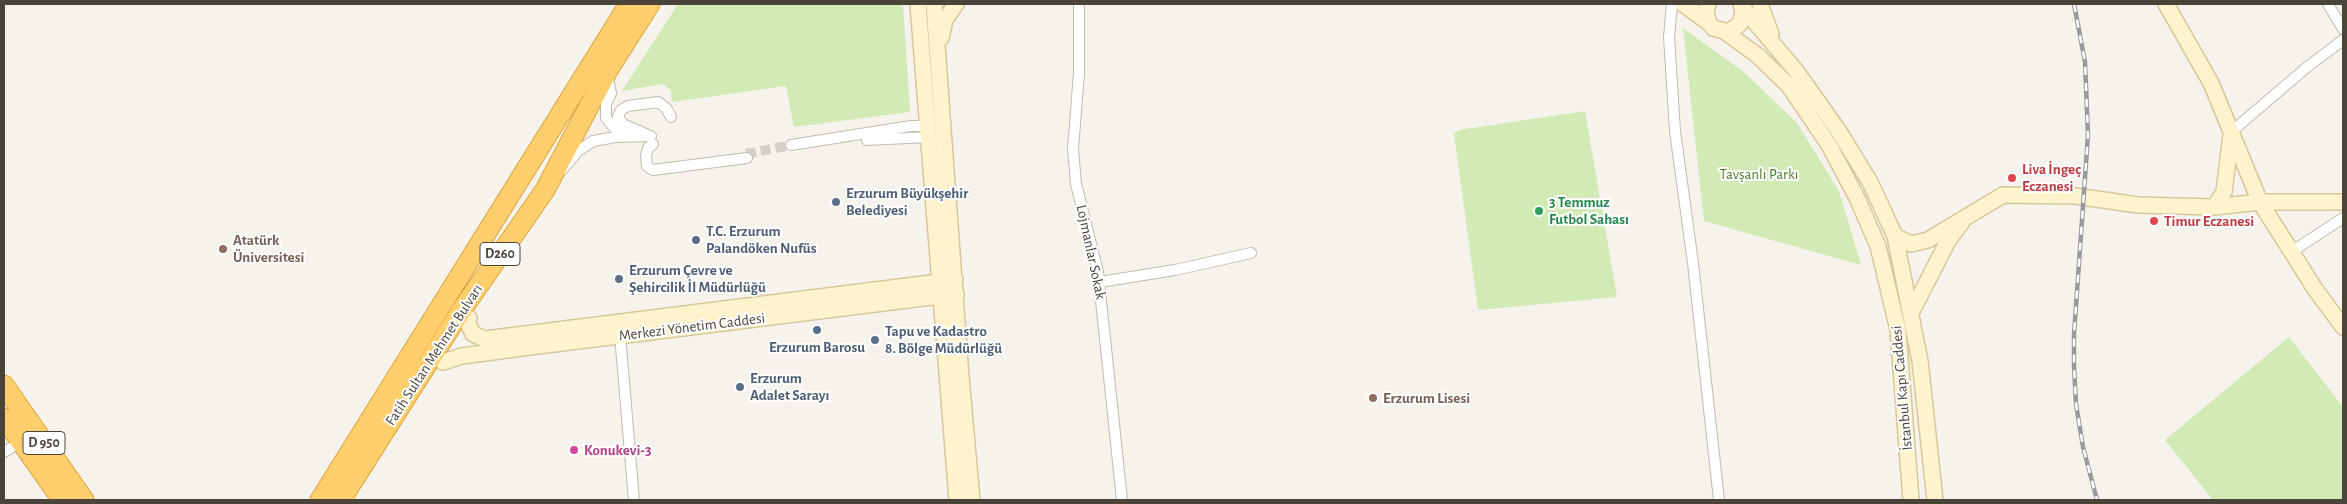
<!DOCTYPE html>
<html>
<head>
<meta charset="utf-8">
<style>
  body { margin:0 }
  #map { position:relative; width:2347px; height:504px; overflow:hidden; background:#f6f3ec; font-family:"Alegreya Sans",sans-serif }
  canvas { display:block }
  .frame { position:absolute; inset:0; border:5px solid #4b4439; pointer-events:none }
</style>
</head>
<body>
<div id="map">
<canvas width="2347" height="504"></canvas>
<div class="frame"></div>
</div>
<script>
const context = document.querySelector('canvas').getContext('2d');
context.lineJoin = 'round';
function fill(path, color) {
  context.fillStyle = color;
  context.fill(path, 'evenodd');
}
function toPath(rows) {
  const path = new Path2D();
  for (const r of rows) {
    path.moveTo(r[0], r[1]);
    for (let i = 2; i < r.length; i += 2) path.lineTo(r[i], r[i + 1]);
  }
  return path;
}
function trace(path, color, width, dash) {
  context.strokeStyle = color;
  context.lineWidth = width;
  context.lineCap = dash ? 'butt' : 'round';
  context.setLineDash(dash || []);
  context.stroke(path);
}
function write(font, color, halo, rows, align = 'center') {
  context.font = font + ' "Alegreya Sans",sans-serif';
  context.lineWidth = 4;
  context.setLineDash([]);
  context.textBaseline = 'middle';
  context.strokeStyle = halo;
  context.fillStyle = color;
  for (const [text, x, y, turn = 0] of rows) {
    context.save();
    context.translate(x, y);
    context.rotate((+turn || 0) * Math.PI / 180);
    context.textAlign = isNaN(turn) ? turn : align;
    if (halo) context.strokeText(text, 0, 0);
    context.fillText(text, 0, 0);
    context.restore();
  }
}
fill(toPath([
  [678,4,903,4,910,112,794,127,786,86,672,102,671,91,663,84,622,91],
  [1683,28,1744,72,1797,123,1839,191,1861,265,1704,221],
  [1585,111,1617,297,1478,310,1454,134,1459,130],
  [2289,337,2343,407,2343,500,2213,500,2165,440]
]), '#d2eab5');
trace(toPath([
  [746,154,791,145]
]), '#d4d0c8', 10, [10, 5]);
const street = toPath([
  [1079,4,1079,73,1073,149,1076,184,1098,272,1122,500],
  [1672,4,1669,37,1675,131,1693,263,1719,500],
  [2328,4,2343,29],
  [607,74,611,93,606,104,606,118,616,130,628,133],
  [2231,132,2306,68,2343,40],
  [646,134,623,124,618,117,621,110,628,106,658,102,666,108,671,117],
  [867,140,928,137],
  [653,144,648,148,646,156,647,166,653,170,747,158],
  [791,145,911,126,928,126],
  [563,169,578,151,593,141,616,137,651,136],
  [2291,252,2343,218],
  [1100,282,1175,270,1251,253],
  [620,335,634,500],
  [4,452,21,442]
]);
const secondary = toPath([
  [918,4,957,500],
  [934,4,961,377,972,500],
  [1683,4,1709,23],
  [1708,4,1706,12,1709,23,1713,28,1724,31,1730,31,1740,24,1743,13,1741,4],
  [1743,4,1742,7,1797,72,1840,133,1870,182,1895,236,1920,361,1935,500],
  [1760,4,1771,34],
  [2166,4,2211,83,2260,202,2315,289,2343,327],
  [1724,31,1757,55,1789,86,1829,145,1857,198,1878,246,1898,330,1911,500],
  [941,38,945,20,956,4],
  [2214,207,2224,192,2231,134],
  [1895,236,1911,244,1928,240,2003,195,2075,196,2138,205,2214,207,2260,202,2343,202],
  [1911,313,1948,241,1962,222],
  [469,318,468,323,473,334,485,339,955,280],
  [443,362,462,356,530,347,956,294]
]);
const highway = toPath([
  [4,385,84,500],
  [4,418,62,500],
  [320,500,629,4],
  [341,500,461,311,545,190,607,72,650,4]
]);
trace(street, '#c2bbae', 12);
trace(secondary, '#d6c79b', 18);
trace(highway, '#e0a43c', 21);
trace(street, '#fff', 10);
trace(secondary, '#fff3cd', 15);
trace(highway, '#ffcf6e', 19);
const rail = toPath([
  [2074,4,2085,62,2088,135,2074,334,2074,366,2076,404,2083,447,2097,500]
]);
trace(rail, '#9a9a9a', 4.5);
trace(rail, '#fff', 2.5, [8]);
for (const [x, y, r, color] of [
  [2012,178,5,"#e0444e"],
  [836,202,5,"#5c6f8a"],
  [1539,211,5,"#2e9e5b"],
  [2154,221,5,"#e0444e"],
  [696,240,5,"#5c6f8a"],
  [223,249,5,"#8d6e63"],
  [619,279,5,"#5c6f8a"],
  [817,330,5,"#5c6f8a"],
  [875,340,5,"#5c6f8a"],
  [740,387,5,"#5c6f8a"],
  [1373,398,5,"#8d6e63"],
  [574,450,5,"#d1479c"]
]) {
  const dot = new Path2D();
  dot.arc(x, y, r, 0, 2 * Math.PI);
  context.fillStyle = color;
  context.fill(dot);
  trace(dot, '#fff', 2);
}
for (const [x, y, w] of [
  [500,254,40],
  [44,443,42]
]) {
  const box = new Path2D();
  box.roundRect(x - w / 2, y - 11.5, w, 23, 4);
  context.fillStyle = '#fff';
  context.fill(box);
  trace(box, '#4b4439', 1);
}
write('bold 14px', '#4b4439', null, [
  ["D260",500,254],
  ["D 950",44,443]
]);
write('bold 15px', '#be3a42', '#fff', [
  ["Liva İngeç",2022,169],
  ["Eczanesi",2022,186],
  ["Timur Eczanesi",2164,221]
], 'left');
write('15px', '#4a7f2a', '#fff', [
  ["Tavşanlı Parkı",1759,174]
]);
write('bold 15px', '#4e5e75', '#fff', [
  ["Erzurum Büyükşehir",846,193],
  ["Belediyesi",846,210],
  ["T.C. Erzurum",706,231],
  ["Palandöken Nufüs",706,248],
  ["Erzurum Çevre ve",629,270],
  ["Şehircilik İl Müdürlüğü",629,287],
  ["Tapu ve Kadastro",885,331],
  ["8. Bölge Müdürlüğü",885,348],
  ["Erzurum Barosu",817,347,"center"],
  ["Erzurum",750,378],
  ["Adalet Sarayı",750,395]
], 'left');
write('bold 15px', '#27864d', '#fff', [
  ["3 Temmuz",1549,202],
  ["Futbol Sahası",1549,219]
], 'left');
write('bold 15px', '#785e54', '#fff', [
  ["Atatürk",233,240],
  ["Üniversitesi",233,257],
  ["Erzurum Lisesi",1383,398]
], 'left');
write('15px', '#4b4439', '#fff', [
  ["Lojmanlar Sokak",1091,252,78],
  ["Merkezi Yönetim Caddesi",692,327,-7],
  ["Fatih Sultan Mehmet Bulvarı",434,355,-57],
  ["İstanbul Kapı Caddesi",1902,388,-95]
]);
write('bold 15px', '#b23c85', '#fff', [
  ["Konukevi-3",584,450]
], 'left');
</script>
</body>
</html>
